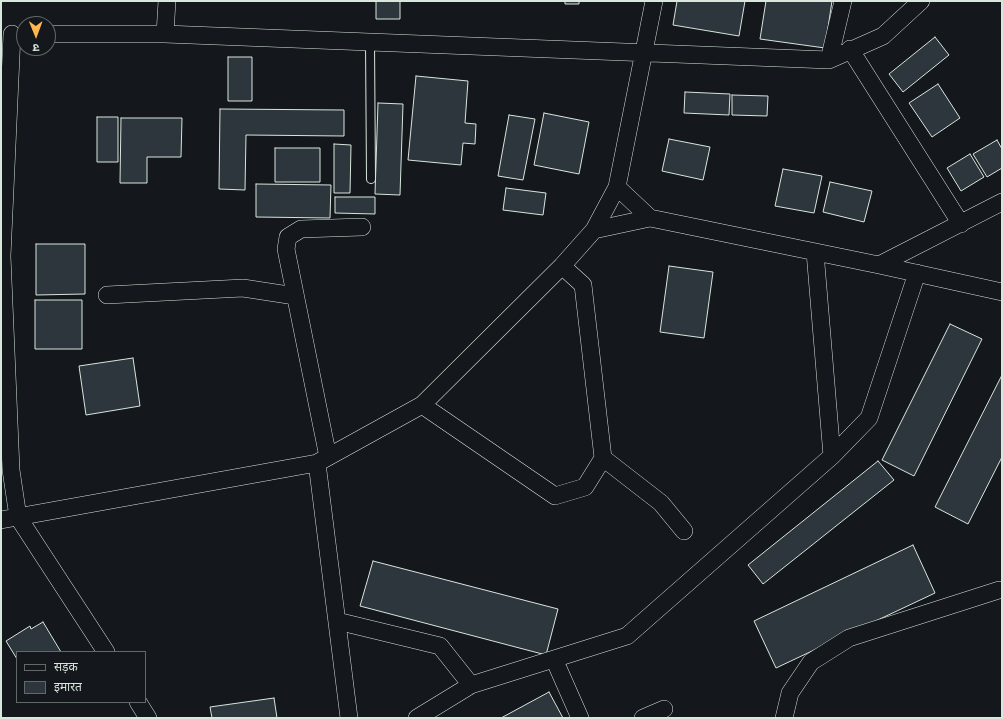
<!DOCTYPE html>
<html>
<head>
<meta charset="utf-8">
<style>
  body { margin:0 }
  #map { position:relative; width:1003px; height:719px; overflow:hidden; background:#14181c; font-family:"Source Sans 3","Noto Sans Devanagari",sans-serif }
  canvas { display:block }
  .frame { position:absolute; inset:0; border:2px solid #d8e6dc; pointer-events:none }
  .legend { position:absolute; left:16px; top:651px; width:130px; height:52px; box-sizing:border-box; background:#14181c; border:1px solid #626a69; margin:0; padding:5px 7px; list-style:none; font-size:12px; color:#d8e6dc }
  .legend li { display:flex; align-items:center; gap:8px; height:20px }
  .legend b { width:20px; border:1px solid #626a69 }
  .north { position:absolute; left:16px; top:16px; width:40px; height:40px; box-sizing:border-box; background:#14181c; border:1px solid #626a69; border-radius:50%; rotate:179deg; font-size:11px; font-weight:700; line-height:16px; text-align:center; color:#d8e6dc }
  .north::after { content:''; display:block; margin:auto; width:14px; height:18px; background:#ffb74d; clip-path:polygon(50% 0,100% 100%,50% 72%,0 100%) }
</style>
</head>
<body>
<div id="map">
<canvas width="1003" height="719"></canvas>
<div class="frame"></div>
<ul class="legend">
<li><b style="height:5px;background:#14181c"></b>सड़क</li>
<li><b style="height:11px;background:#2c363c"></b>इमारत</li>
</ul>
<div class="north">उ</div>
</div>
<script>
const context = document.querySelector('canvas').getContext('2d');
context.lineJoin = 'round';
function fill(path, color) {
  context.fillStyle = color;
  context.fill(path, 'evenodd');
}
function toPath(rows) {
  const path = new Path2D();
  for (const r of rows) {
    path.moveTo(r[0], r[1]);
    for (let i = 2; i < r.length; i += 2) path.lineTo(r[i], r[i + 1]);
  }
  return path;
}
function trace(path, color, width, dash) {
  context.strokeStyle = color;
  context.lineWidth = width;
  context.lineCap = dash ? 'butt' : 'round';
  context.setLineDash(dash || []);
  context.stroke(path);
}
const building = toPath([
  [376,1,400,1,400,19,376,19,376,1],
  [565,1,579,1,579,4,565,4,565,1],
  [677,1,745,1,739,36,673,25,677,1],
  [766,1,832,1,825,48,760,39,766,1],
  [935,37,949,55,903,92,889,74,935,37],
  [228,57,252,57,252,101,228,101,228,57],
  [416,76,468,81,465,123,476,124,475,144,463,143,461,165,408,160,416,76],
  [938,84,960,118,932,137,909,103,938,84],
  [685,92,730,94,729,115,684,113,685,92],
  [732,95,768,96,767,116,732,115,732,95],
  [378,103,403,104,400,195,375,194,378,103],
  [220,109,344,110,344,136,246,135,245,190,219,189,220,109],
  [544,113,589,122,579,174,534,165,544,113],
  [509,115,535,119,523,180,498,176,509,115],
  [97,117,118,117,118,162,97,162,97,117],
  [121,118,182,118,181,157,147,157,147,183,120,183,121,118],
  [669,139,710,147,703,180,662,171,669,139],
  [997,140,1002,149,1002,168,987,177,973,154,997,140],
  [334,144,351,145,350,193,334,193,334,144],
  [275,148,320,148,320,182,275,182,275,148],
  [970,154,984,177,961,191,947,168,970,154],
  [783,169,822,176,814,213,775,206,783,169],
  [830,182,872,191,864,222,823,212,830,182],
  [256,184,331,185,330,218,256,217,256,184],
  [506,188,546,193,543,215,503,210,506,188],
  [335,197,375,197,375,214,335,213,335,197],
  [36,244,85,244,85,294,36,295,36,244],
  [669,266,713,272,704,338,660,332,669,266],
  [35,300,82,300,82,349,35,349,35,300],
  [950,324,982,339,914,476,882,460,950,324],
  [133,358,140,406,86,415,79,366,133,358],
  [1002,375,1002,457,968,524,935,507,1002,375],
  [878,461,894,480,763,584,748,565,878,461],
  [913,545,935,593,776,668,754,621,913,545],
  [373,561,558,609,546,655,360,606,373,561],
  [43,622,61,652,17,652,17,659,6,641,30,626,31,629,43,622],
  [549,692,563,718,501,718,549,692],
  [274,698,277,718,212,718,210,707,274,698]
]);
fill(building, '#2c363c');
trace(building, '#d8e6dc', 1);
const lane = toPath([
  [370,42,371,179]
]);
const street = toPath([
  [12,34,2,256,11,470,18,517,106,652],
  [48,34,165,34,829,60,883,36,921,1],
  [165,34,167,1],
  [850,49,961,224],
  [829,60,843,1],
  [617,187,650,218],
  [594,230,650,218,879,265,1002,292],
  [815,252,832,456],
  [879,265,1002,202],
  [107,295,243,288,295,296],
  [422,405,555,496,585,487,603,458,583,285,562,266],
  [328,457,286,249,288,237,301,229,362,227],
  [603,458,661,503,684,531],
  [317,463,349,718],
  [1,520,317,463,422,405,562,266,594,230,617,187,654,1],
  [337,621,440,646,471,685],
  [554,659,580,718],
  [138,702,148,718],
  [417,718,471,685,627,636,832,456,869,418,917,273],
  [643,718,664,709],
  [784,718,790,693,811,662,849,638,999,590]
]);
trace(lane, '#d8e6dc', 10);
trace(street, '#d8e6dc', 18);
trace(lane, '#14181c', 8);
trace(street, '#14181c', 17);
</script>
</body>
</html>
